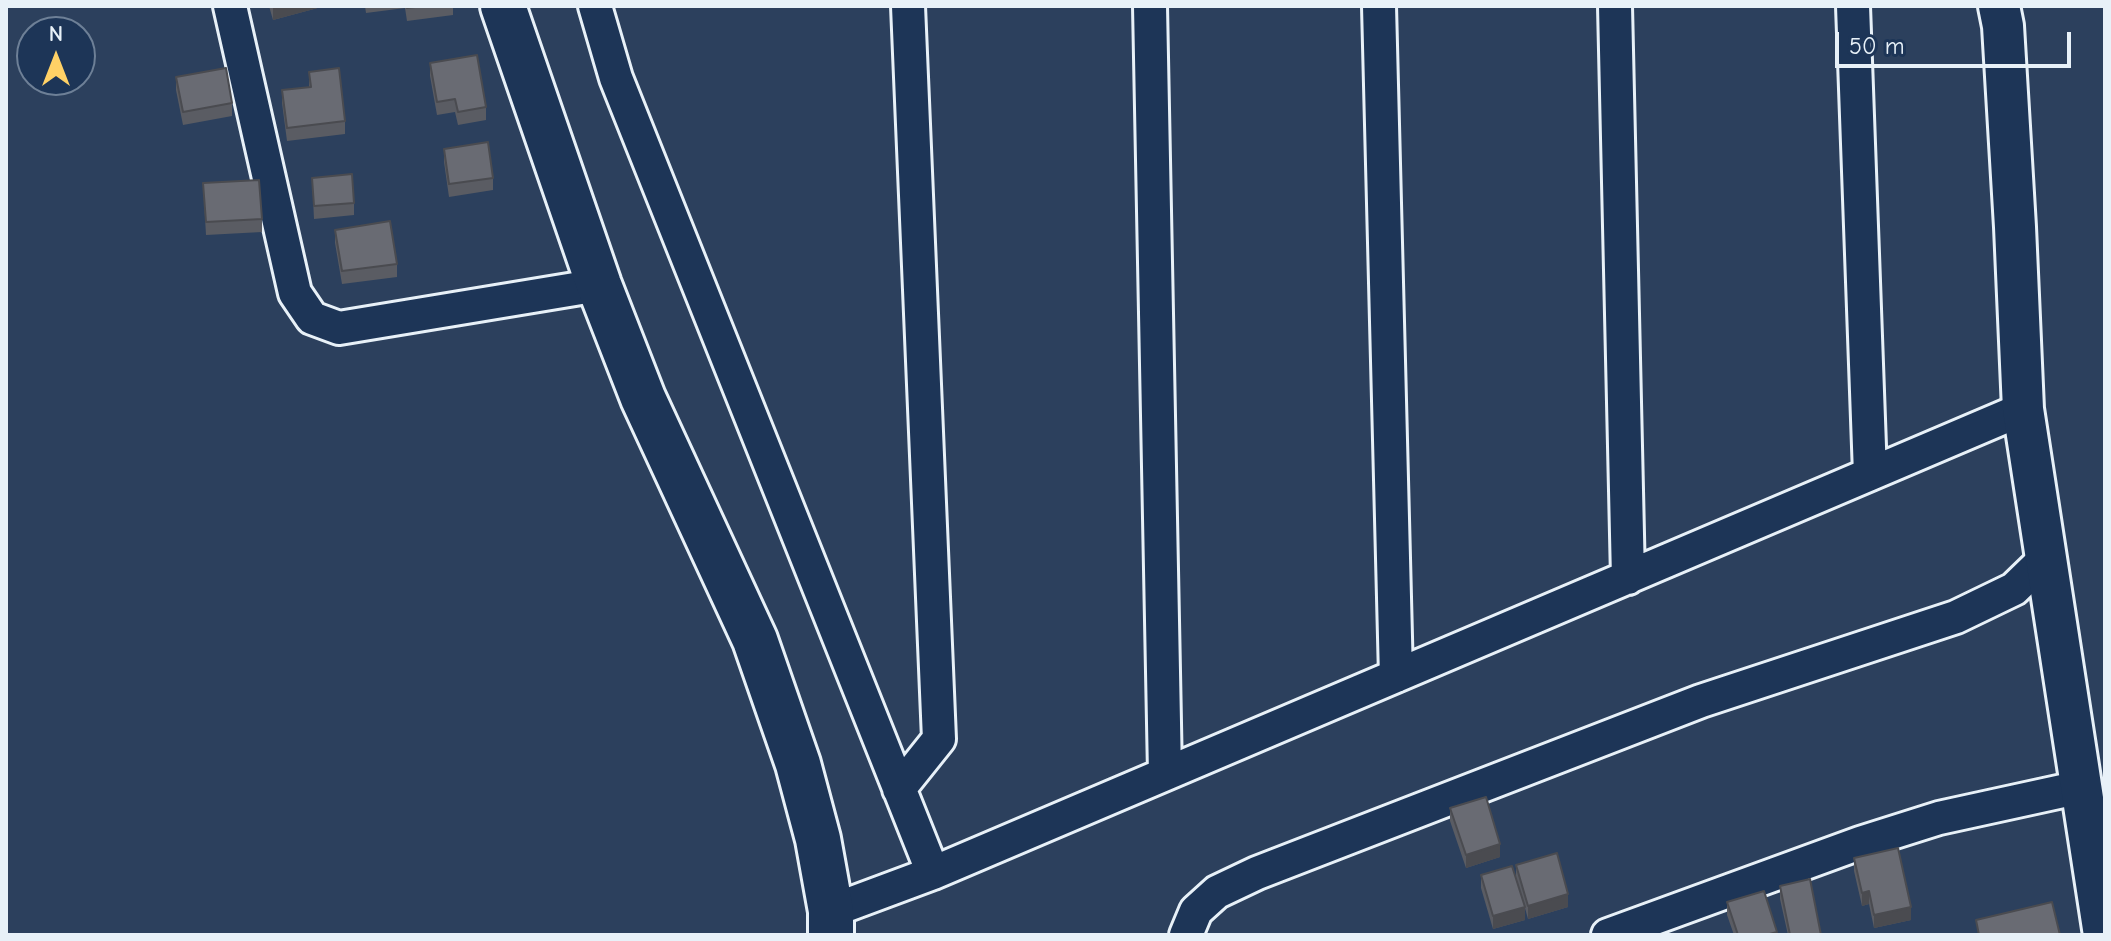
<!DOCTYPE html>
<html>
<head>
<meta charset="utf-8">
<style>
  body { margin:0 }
  #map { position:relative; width:2111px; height:941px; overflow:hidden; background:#2c405d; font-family:"Comic Neue",sans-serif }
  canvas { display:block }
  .frame { position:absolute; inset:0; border:8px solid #e8f1f8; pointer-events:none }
  .north { position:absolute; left:16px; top:16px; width:80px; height:80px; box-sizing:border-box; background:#1d3557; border:2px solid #6e8097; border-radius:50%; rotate:0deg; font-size:22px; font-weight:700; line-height:32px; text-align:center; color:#e8f1f8 }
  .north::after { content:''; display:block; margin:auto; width:28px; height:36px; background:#ffd166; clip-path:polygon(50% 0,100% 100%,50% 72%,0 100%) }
  .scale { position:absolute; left:1835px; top:32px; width:236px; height:36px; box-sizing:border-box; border:4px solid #e8f1f8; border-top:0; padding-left:10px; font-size:24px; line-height:28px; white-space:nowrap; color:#e8f1f8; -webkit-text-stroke:6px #1d3557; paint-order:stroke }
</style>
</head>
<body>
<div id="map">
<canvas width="2111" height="941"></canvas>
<div class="frame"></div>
<div class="north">N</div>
<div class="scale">50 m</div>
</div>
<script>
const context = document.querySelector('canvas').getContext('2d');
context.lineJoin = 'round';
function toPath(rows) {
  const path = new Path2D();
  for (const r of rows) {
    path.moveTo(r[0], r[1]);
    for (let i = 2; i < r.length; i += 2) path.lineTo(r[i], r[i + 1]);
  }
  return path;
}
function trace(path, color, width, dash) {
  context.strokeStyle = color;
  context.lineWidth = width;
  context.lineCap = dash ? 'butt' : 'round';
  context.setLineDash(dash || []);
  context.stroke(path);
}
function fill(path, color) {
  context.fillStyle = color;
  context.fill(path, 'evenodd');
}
const minor = toPath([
  [230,6,295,293,312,318,339,328,599,285],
  [595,6,616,78,933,873],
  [1150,6,1165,774],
  [1379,6,1396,676],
  [1615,6,1628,578],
  [1853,6,1870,474],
  [899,789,939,739,908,6],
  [831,911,933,873,2023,409],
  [1186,935,1196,911,1217,892,1257,873,1701,701,1956,617,2014,589,2046,558],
  [1608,935,1860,843,1939,818,2081,787]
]);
const tertiary = toPath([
  [1999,6,2003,26,2015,227,2023,409,2104,935]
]);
const secondary = toPath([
  [503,6,599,285,643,398,755,640,798,764,818,839,831,911,831,935]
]);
trace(minor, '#e8f1f8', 38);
trace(tertiary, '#e8f1f8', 46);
trace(secondary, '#e8f1f8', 50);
trace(minor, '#1d3557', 32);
trace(tertiary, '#1d3557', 40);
trace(secondary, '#1d3557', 44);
fill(toPath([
  [269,6,325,6,273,20],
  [365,6,453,6,453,15,407,21,405,8,366,13],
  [430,63,486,107,486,120,458,125,455,112,437,115,430,76],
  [309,72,345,121,345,134,287,141,282,103,282,90,309,87],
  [176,77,232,103,232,116,183,125,176,90],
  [444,149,493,178,493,190,449,197,444,162],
  [312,178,354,203,354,215,314,219],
  [203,183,262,219,262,232,206,235],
  [335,230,397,264,397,277,342,284,335,243],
  [1450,808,1500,857,1466,868,1450,821],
  [1854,858,1911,920,1874,928,1869,904,1862,906,1854,871],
  [1516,865,1568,907,1528,919,1525,908,1525,920,1493,929,1481,888,1481,875,1516,878],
  [1780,886,1821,935,1788,935,1780,899],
  [1727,902,1777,935,1734,935,1727,915]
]), '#5a5c63');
fill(toPath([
  [276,6,325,6,273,20,273,7],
  [1500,844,1500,857,1466,868,1466,855],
  [1869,891,1869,904,1862,906,1862,893],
  [1568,894,1568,907,1528,919,1528,906],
  [1525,907,1525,920,1493,929,1493,916],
  [1911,907,1911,920,1874,928,1874,915]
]), '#4a4b50');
const building = toPath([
  [406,6,423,6,407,8,406,6],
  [477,55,486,107,458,112,455,99,437,102,430,63,477,55],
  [226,68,232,103,183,112,176,77,226,68],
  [339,68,345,121,287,128,282,90,311,87,309,72,339,68],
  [488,142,493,178,449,184,444,149,488,142],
  [352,174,354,203,314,206,312,178,352,174],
  [259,180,262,219,206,222,203,183,259,180],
  [390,221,397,264,342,271,335,230,390,221],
  [1486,797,1500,844,1466,855,1450,808,1486,797],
  [1898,848,1911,907,1874,915,1869,891,1862,893,1854,858,1898,848],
  [1557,853,1568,894,1528,906,1516,865,1557,853],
  [1512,866,1525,907,1493,916,1481,875,1512,866],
  [1810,879,1821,935,1790,935,1780,886,1810,879],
  [1764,891,1777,932,1766,935,1738,935,1727,902,1764,891],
  [2052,902,2060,935,1979,935,1976,920,2052,902]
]);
fill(building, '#696b73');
trace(building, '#4a4b50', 2);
</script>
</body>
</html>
